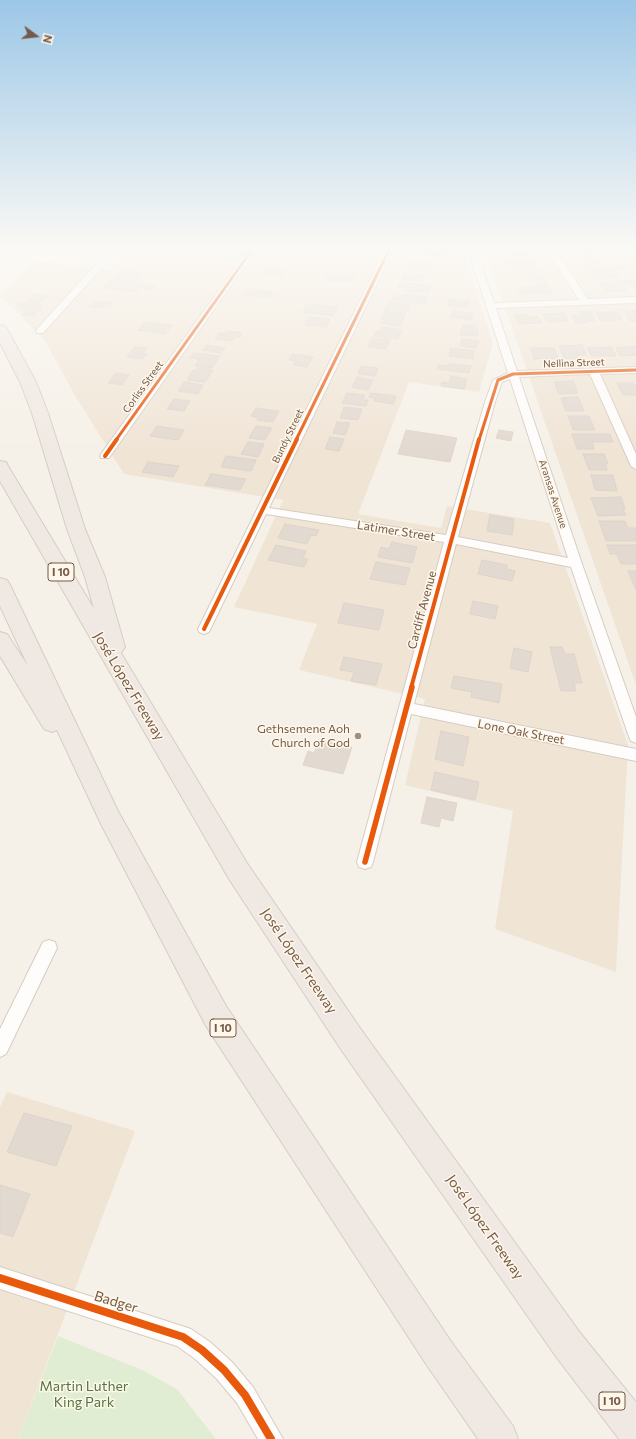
<!DOCTYPE html>
<html>
<head>
<meta charset="utf-8">
<style>
  body { margin:0 }
  #map { position:relative; width:636px; height:1439px; overflow:hidden; background:#f6f1e8; font-family:Commissioner,sans-serif }
  canvas { display:block }
  .north { position:absolute; left:16px; top:16px; width:40px; height:40px; -webkit-text-stroke:3px #fff7e9; paint-order:stroke; rotate:105deg; font-size:11px; font-weight:700; line-height:16px; text-align:center; color:#745a49 }
  .north::after { content:''; display:block; margin:auto; width:14px; height:18px; background:#745a49; clip-path:polygon(50% 0,100% 100%,50% 72%,0 100%) }
</style>
</head>
<body>
<div id="map">
<canvas width="636" height="1439"></canvas>
<div class="north">N</div>
</div>
<script>
const context = document.querySelector('canvas').getContext('2d');
context.lineJoin = 'round';
function fill(path, color) {
  context.fillStyle = color;
  context.fill(path, 'evenodd');
}
function toPath(rows) {
  const path = new Path2D();
  for (const r of rows) {
    path.moveTo(r[0], r[1]);
    for (let i = 2; i < r.length; i += 2) path.lineTo(r[i], r[i + 1]);
  }
  return path;
}
function trace(path, color, width, dash) {
  context.strokeStyle = color;
  context.lineWidth = width;
  context.lineCap = dash ? 'butt' : 'round';
  context.setLineDash(dash || []);
  context.stroke(path);
}
function write(font, color, halo, rows, align = 'center') {
  context.font = font + ' Commissioner,sans-serif';
  context.lineWidth = 3;
  context.setLineDash([]);
  context.textBaseline = 'middle';
  context.strokeStyle = halo;
  context.fillStyle = color;
  for (const [text, x, y, turn = 0] of rows) {
    context.save();
    context.translate(x, y);
    context.rotate((+turn || 0) * Math.PI / 180);
    context.textAlign = isNaN(turn) ? turn : align;
    if (halo) context.strokeText(text, 0, 0);
    context.fillText(text, 0, 0);
    context.restore();
  }
}
fill(toPath([
  [127,250,463,250,493,343,479,392,409,382,358,514,441,528,447,506,550,523,628,745,616,972,495,929,513,811,405,785,425,699,299,670,317,624,234,607,283,500,124,474,74,394,45,341,0,295,36,261,110,270],
  [484,250,636,250,636,685,517,342],
  [7,1092,135,1131,18,1439,0,1439,0,1107]
]), '#f0e4d5');
fill(toPath([
  [58,1336,140,1369,177,1389,216,1439,18,1439]
]), '#e1edd3');
const building = toPath([
  [411,250,449,250,446,256,410,252,411,250],
  [509,250,529,250,531,256,511,256,509,250],
  [577,250,590,250,593,254,579,254,577,250],
  [580,257,594,257,599,266,584,266,580,257],
  [507,259,531,259,536,269,516,269,515,267,508,267,506,263,509,263,507,259],
  [408,261,433,264,430,271,405,268,408,261],
  [623,266,626,270,614,271,618,277,596,279,590,269,623,266],
  [268,268,285,270,282,275,264,274,268,268],
  [122,270,144,273,137,281,114,278,122,270],
  [541,271,546,280,531,280,527,272,541,271],
  [326,273,354,276,352,281,327,281,329,278,324,278,326,273],
  [404,273,424,275,421,282,401,279,404,273],
  [111,279,155,285,152,290,140,288,136,292,103,288,111,279],
  [633,280,636,285,624,286,628,291,606,292,599,282,633,280],
  [400,282,431,286,428,293,405,291,406,288,398,287,400,282],
  [546,282,552,293,521,294,518,287,538,287,536,283,546,282],
  [247,289,273,292,270,298,243,294,247,289],
  [35,294,47,296,39,304,26,302,35,294],
  [405,294,427,297,424,304,392,300,395,295,403,296,405,294],
  [450,299,470,301,467,307,447,305,450,299],
  [94,301,113,303,109,307,103,306,101,308,89,307,94,301],
  [388,302,409,305,405,315,384,312,388,302],
  [19,303,42,306,34,316,22,315,26,311,22,310,24,308,16,307,19,303],
  [307,304,337,307,333,316,303,312,307,304],
  [636,310,636,321,630,321,625,311,636,310],
  [453,311,473,313,471,320,451,317,453,311],
  [590,311,595,321,588,321,589,323,576,323,572,316,581,315,579,312,590,311],
  [596,312,618,312,622,319,615,319,616,321,600,321,596,312],
  [564,313,568,321,547,322,543,314,564,313],
  [384,314,404,316,400,326,380,323,384,314],
  [527,314,528,317,538,316,542,323,519,324,515,315,527,314],
  [309,317,330,319,326,327,305,325,309,317],
  [145,322,172,325,165,334,138,330,145,322],
  [463,325,475,326,474,330,478,330,477,336,460,335,463,325],
  [382,327,402,330,398,339,374,336,376,331,380,332,382,327],
  [228,331,242,333,240,337,235,336,232,341,215,339,219,333,226,333,228,331],
  [372,338,390,340,386,349,368,347,372,338],
  [462,339,479,341,476,348,460,346,462,339],
  [207,345,225,348,221,353,203,350,207,345],
  [582,345,586,355,576,355,578,358,564,358,559,346,582,345],
  [636,346,636,355,621,356,616,348,636,346],
  [135,347,147,348,143,353,147,354,142,359,127,357,135,347],
  [611,347,616,356,592,356,587,348,611,347],
  [451,348,474,351,473,359,449,356,451,348],
  [531,348,554,348,558,358,534,359,531,348],
  [194,353,220,356,212,368,195,366,199,359,190,358,194,353],
  [293,354,313,357,307,367,293,365,296,361,289,360,293,354],
  [450,364,471,366,469,373,437,369,438,365,449,366,450,364],
  [361,366,378,368,375,376,358,374,361,366],
  [198,368,213,370,205,382,187,380,193,370,196,371,198,368],
  [116,373,129,375,122,385,108,383,116,373],
  [451,376,467,379,464,389,441,386,442,382,449,383,451,376],
  [357,377,373,380,368,390,352,387,357,377],
  [573,381,578,393,559,394,554,382,573,381],
  [184,382,203,385,198,394,178,391,184,382],
  [617,383,633,383,636,387,636,395,623,395,617,383],
  [347,393,365,395,363,400,368,400,366,406,342,403,347,393],
  [371,393,396,396,393,404,374,401,375,398,369,397,371,393],
  [578,397,584,411,566,411,561,398,578,397],
  [174,399,190,401,184,411,167,409,174,399],
  [344,407,362,409,358,420,340,418,344,407],
  [256,408,279,411,273,422,257,420,258,418,251,416,256,408],
  [568,416,589,416,595,430,573,430,568,416],
  [337,422,350,423,345,435,333,433,337,422],
  [157,426,184,430,178,440,150,436,157,426],
  [256,426,272,428,265,440,249,438,256,426],
  [406,430,457,438,450,462,398,454,406,430],
  [499,430,513,432,511,441,496,438,499,430],
  [572,434,610,434,613,442,592,442,594,449,577,449,572,434],
  [330,437,344,439,339,451,325,449,330,437],
  [248,442,264,444,258,457,241,454,248,442],
  [583,454,604,454,608,464,605,464,607,470,589,470,583,454],
  [226,456,256,460,251,471,221,467,226,456],
  [148,462,179,466,173,477,142,472,148,462],
  [211,474,246,479,240,490,205,485,211,474],
  [591,475,613,475,617,491,595,490,591,475],
  [621,497,625,509,623,509,626,515,598,516,591,498,621,497],
  [490,515,514,519,512,535,487,531,490,515],
  [599,521,625,521,628,528,635,528,636,541,606,541,599,521],
  [285,524,319,530,316,536,311,535,307,544,278,538,285,524],
  [392,542,417,547,412,563,378,557,381,547,389,549,392,542],
  [276,545,306,551,303,558,308,559,304,567,268,560,276,545],
  [607,545,636,545,636,564,621,564,617,554,610,554,607,545],
  [482,560,507,565,507,569,515,571,512,581,478,574,482,560],
  [376,562,410,568,405,585,370,579,376,562],
  [628,571,636,571,636,590,628,571],
  [473,601,498,606,495,619,470,614,473,601],
  [344,603,384,610,379,630,338,623,344,603],
  [550,647,562,647,565,654,574,654,582,683,574,683,576,691,561,691,550,647],
  [514,648,532,652,528,672,510,668,514,648],
  [344,657,382,664,376,685,351,681,354,672,340,670,344,657],
  [454,676,502,684,499,703,471,697,472,692,451,688,454,676],
  [441,731,469,737,463,766,435,759,441,731],
  [319,740,352,747,343,774,303,765,308,751,314,753,319,740],
  [435,772,479,782,475,800,431,790,435,772],
  [427,797,457,803,453,821,441,818,439,827,421,823,427,797],
  [24,1113,72,1126,56,1166,7,1152,24,1113],
  [0,1185,30,1194,13,1237,0,1233,0,1185]
]);
fill(building, '#e2d9d0');
trace(building, '#dfd4cb', 1);
const minor = toPath([
  [109,250,118,250,43,333,37,333,36,331,37,329,109,250],
  [248,250,256,250,109,458,101,458,100,456,101,454,248,250],
  [385,250,393,250,269,508,446,535,485,402,493,380,508,373,468,250,476,250,494,303,579,300,547,250,555,250,588,299,636,297,636,303,496,308,517,371,636,367,636,373,600,374,636,454,636,469,631,466,590,374,519,377,582,564,636,717,636,743,631,741,629,737,571,567,456,544,414,704,636,749,636,761,411,714,373,862,371,867,365,869,359,867,357,862,444,542,266,514,209,632,204,634,199,632,198,629,385,250],
  [510,379,568,558,458,537,495,402,502,382,510,379],
  [49,940,55,942,57,948,6,1054,0,1057,0,1029,43,942,49,940],
  [0,1267,191,1329,210,1342,232,1362,253,1387,283,1439,258,1439,237,1403,216,1378,194,1358,177,1346,0,1289,0,1267]
]);
const motorway = toPath([
  [0,325,5,326,7,329,36,382,48,413,85,529,105,577,125,647,121,653,247,863,360,1028,581,1334,636,1402,636,1439,619,1439,557,1358,340,1048,229,879,0,481,0,461,6,462,8,466,94,609,85,577,67,529,32,413,20,382,0,343,0,325],
  [0,578,7,580,10,585,118,811,226,1006,450,1340,513,1426,518,1439,478,1439,426,1364,206,1026,101,824,57,730,52,732,44,729,0,656,0,632,7,634,28,666,0,606,0,578]
]);
trace(minor, '#d5ccc3', 2);
trace(motorway, '#d5ccc5', 2);
fill(minor, '#fefdfc');
fill(motorway, '#f0e8e3');
trace(toPath([
  [116,440,252,250],
  [296,440,389,250],
  [479,440,498,380,513,374,636,370]
]), '#e8590c', 3);
trace(toPath([
  [105,456,117,439],
  [204,629,297,439],
  [411,688,479,439]
]), '#e8590c', 4);
trace(toPath([
  [365,862,412,687]
]), '#e8590c', 5.5);
trace(toPath([
  [0,1278,183,1337,202,1350,224,1370,245,1395,271,1439]
]), '#e8590c', 8);
const sky = context.createLinearGradient(0, 0, 0, 452);
sky.addColorStop(0, '#9cc7e7');
sky.addColorStop(0.55, '#fbf9f5');
sky.addColorStop(1, '#fbf9f500');
context.fillStyle = sky;
context.fillRect(0, 0, 636, 452);
for (const [x, y, r, color] of [
  [358,736,4,"#a28f81"]
]) {
  const dot = new Path2D();
  dot.arc(x, y, r, 0, 2 * Math.PI);
  context.fillStyle = color;
  context.fill(dot);
  trace(dot, '#fff7e9', 1.5);
}
write('10px', '#745a49', '#fff7e9', [
  ["Nellina Street",574,363,-2],
  ["Corliss Street",143,387,-54],
  ["Bundy Street",288,436,-64],
  ["Aransas Avenue",553,494,72]
]);
for (const [x, y, w] of [
  [61,572,26],
  [223,1028,26],
  [612,1401,26]
]) {
  const box = new Path2D();
  box.roundRect(x - w / 2, y - 9, w, 18, 3);
  context.fillStyle = '#fff7e9';
  context.fill(box);
  trace(box, '#745a49', 1);
}
write('bold 11px', '#745a49', null, [
  ["I 10",61,572],
  ["I 10",223,1028],
  ["I 10",612,1401]
]);
write('12px', '#745a49', '#fff7e9', [
  ["Latimer Street",396,531,9],
  ["Cardiff Avenue",422,610,-75],
  ["Lone Oak Street",521,732,11]
]);
write('12px', '#745a49', '#fff7e9', [
  ["Gethsemene Aoh",350,729],
  ["Church of God",350,743]
], 'right');
write('14px', '#745a49', '#fff7e9', [
  ["José López Freeway",129,686,59],
  ["José López Freeway",299,961,56],
  ["José López Freeway",485,1227,55],
  ["Badger",116,1302,17]
]);
write('14px', '#507941', '#fff7e9', [
  ["Martin Luther",84,1386],
  ["King Park",84,1402]
]);
</script>
</body>
</html>
